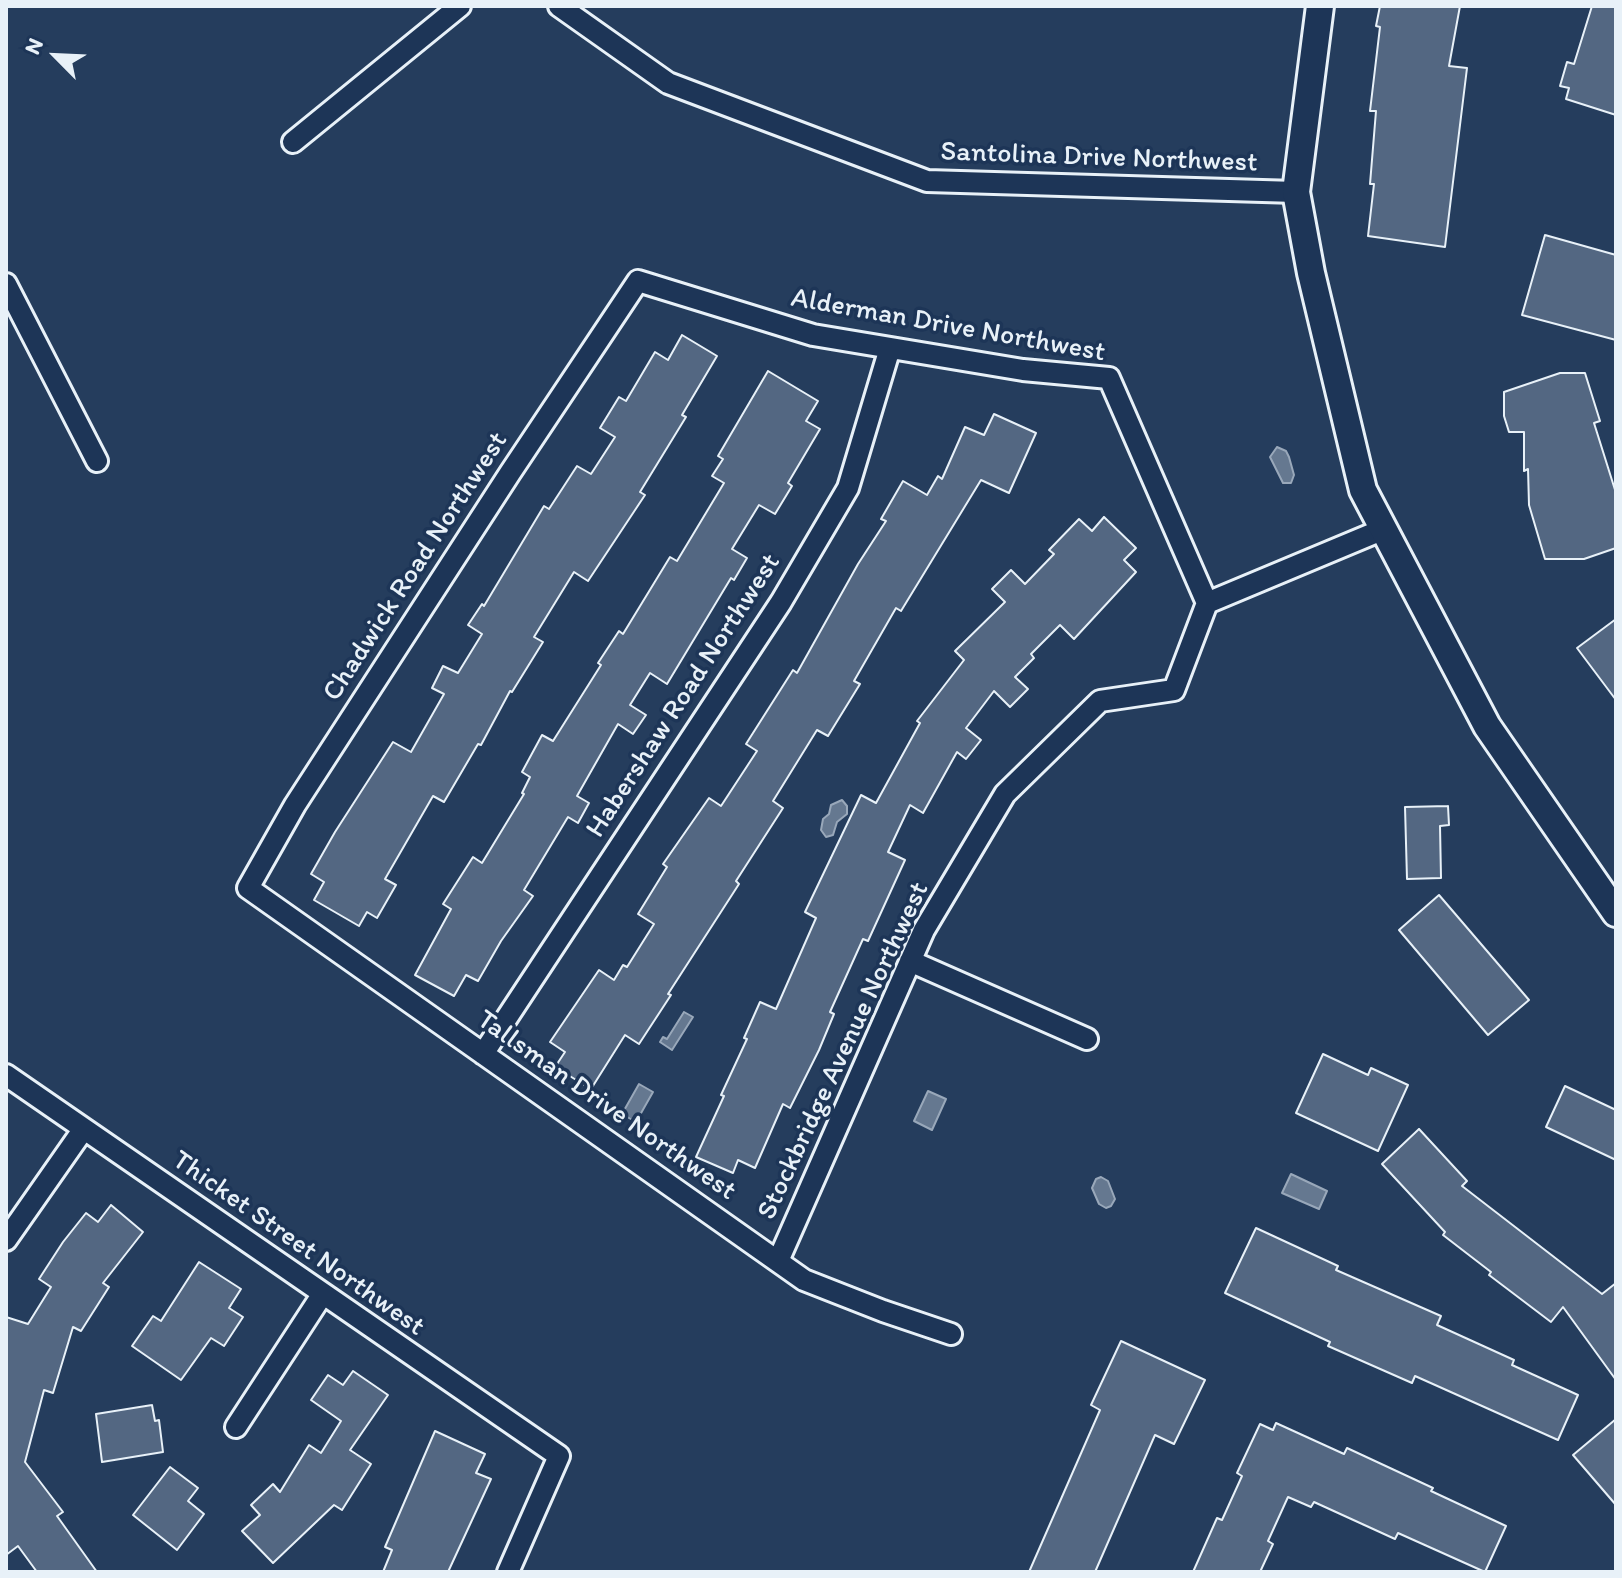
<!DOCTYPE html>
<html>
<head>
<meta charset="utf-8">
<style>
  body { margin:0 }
  #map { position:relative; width:1622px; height:1578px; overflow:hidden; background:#253d5d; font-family:Itim,sans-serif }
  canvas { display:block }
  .frame { position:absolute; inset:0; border:8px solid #e8f1f8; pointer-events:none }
  .north { position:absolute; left:16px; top:16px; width:80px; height:80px; -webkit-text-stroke:6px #1d3557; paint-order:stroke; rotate:294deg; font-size:22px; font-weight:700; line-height:32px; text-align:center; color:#e8f1f8 }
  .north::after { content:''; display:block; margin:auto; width:28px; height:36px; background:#e8f1f8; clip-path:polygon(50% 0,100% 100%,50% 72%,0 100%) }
</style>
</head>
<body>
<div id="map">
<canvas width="1622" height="1578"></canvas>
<div class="frame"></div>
<div class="north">N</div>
</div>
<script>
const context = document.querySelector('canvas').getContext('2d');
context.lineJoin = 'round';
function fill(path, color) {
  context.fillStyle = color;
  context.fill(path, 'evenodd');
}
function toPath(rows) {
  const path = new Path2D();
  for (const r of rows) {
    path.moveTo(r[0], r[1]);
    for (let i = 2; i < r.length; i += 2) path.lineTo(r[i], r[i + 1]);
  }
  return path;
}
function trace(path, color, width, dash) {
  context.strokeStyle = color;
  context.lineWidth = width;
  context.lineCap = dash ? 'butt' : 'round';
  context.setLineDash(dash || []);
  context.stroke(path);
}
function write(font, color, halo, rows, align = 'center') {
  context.font = font + ' Itim,sans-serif';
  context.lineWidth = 7;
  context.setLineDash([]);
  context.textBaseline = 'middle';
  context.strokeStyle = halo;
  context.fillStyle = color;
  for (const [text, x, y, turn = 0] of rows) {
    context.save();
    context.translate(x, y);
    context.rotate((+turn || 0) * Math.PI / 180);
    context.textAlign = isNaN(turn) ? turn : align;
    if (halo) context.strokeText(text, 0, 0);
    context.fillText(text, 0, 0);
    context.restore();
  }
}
const water = toPath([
  [1277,447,1286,451,1289,457,1294,475,1291,483,1283,483,1270,457,1277,447],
  [842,800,847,806,847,814,837,822,833,835,826,837,821,830,823,819,829,814,831,805,842,800],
  [684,1012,693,1017,672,1050,660,1042,663,1037,667,1039,684,1012],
  [639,1084,653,1092,636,1122,622,1114,639,1084],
  [928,1091,946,1099,932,1130,914,1121,928,1091],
  [1291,1174,1327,1191,1319,1209,1282,1193,1291,1174],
  [1101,1177,1108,1181,1115,1199,1111,1206,1106,1208,1099,1204,1092,1188,1096,1179,1101,1177]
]);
fill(water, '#657890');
trace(water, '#99a8ba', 2);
const building = toPath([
  [1380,6,1460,6,1449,66,1467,68,1445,247,1368,236,1374,184,1370,184,1376,111,1370,111,1380,27,1376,26,1380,6],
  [1592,6,1616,6,1616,115,1566,99,1569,88,1560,86,1567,62,1574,64,1592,6],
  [1545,235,1616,255,1616,340,1522,315,1545,235],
  [682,335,717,356,682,415,686,417,640,492,645,495,588,581,574,572,534,637,543,642,512,692,510,691,481,745,478,744,444,802,433,796,385,879,396,885,377,918,367,912,359,926,314,900,324,882,311,874,335,832,393,742,411,752,444,694,432,688,443,666,458,673,482,634,468,625,482,604,484,606,544,506,549,509,577,466,591,474,615,437,600,428,619,397,626,401,655,352,668,360,682,335],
  [768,371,818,401,806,421,820,429,788,483,792,486,775,514,759,505,732,549,747,558,734,580,731,578,667,684,650,673,630,705,646,715,633,734,618,724,577,796,589,803,578,823,568,817,524,890,533,896,501,941,478,981,466,975,454,996,415,975,451,909,443,904,473,857,482,863,524,794,522,793,530,777,522,772,542,735,553,741,601,665,598,663,619,631,623,634,670,557,677,561,724,483,712,476,723,459,718,456,768,371],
  [1560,373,1585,373,1600,421,1594,423,1616,493,1616,548,1584,559,1545,559,1529,505,1528,469,1524,471,1524,432,1509,432,1504,416,1504,392,1560,373],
  [994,414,1036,433,1009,493,981,480,901,611,896,608,854,681,860,684,828,736,817,730,773,801,783,808,736,881,739,884,668,994,671,995,639,1044,625,1035,591,1089,555,1067,565,1052,550,1042,599,970,614,980,623,965,627,967,654,924,638,914,667,867,663,864,709,798,721,806,757,751,746,744,793,670,797,673,858,564,886,521,881,519,903,481,927,495,938,476,942,479,965,427,984,435,994,414],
  [1104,517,1136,548,1124,560,1136,572,1074,639,1060,625,1031,654,1034,658,1015,677,1028,689,1010,707,994,691,966,728,981,740,966,759,957,752,923,813,910,805,888,852,905,860,868,941,863,939,830,1012,834,1014,819,1050,790,1108,783,1104,755,1168,738,1160,733,1173,696,1157,724,1096,721,1095,747,1039,744,1038,760,1002,776,1009,816,918,805,912,861,795,876,803,920,723,917,721,964,660,955,651,1005,602,992,589,1011,570,1025,584,1054,554,1049,550,1079,519,1092,531,1104,517],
  [1616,619,1616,700,1577,648,1616,619],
  [1448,806,1449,825,1440,826,1441,878,1407,879,1405,807,1448,806],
  [1439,895,1529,1000,1488,1035,1399,930,1439,895],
  [1323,1054,1368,1075,1371,1068,1408,1085,1378,1151,1296,1113,1323,1054],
  [1565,1086,1616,1110,1616,1160,1546,1127,1565,1086],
  [1419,1129,1467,1181,1462,1186,1602,1294,1616,1283,1616,1380,1563,1307,1551,1322,1489,1275,1491,1272,1443,1235,1445,1232,1382,1164,1419,1129],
  [111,1205,143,1232,103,1283,109,1287,81,1331,73,1327,53,1393,44,1390,25,1462,63,1512,57,1516,97,1572,37,1572,18,1546,6,1555,6,1317,28,1324,51,1287,39,1279,63,1242,86,1213,98,1222,111,1205],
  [1256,1228,1338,1266,1336,1270,1441,1316,1437,1325,1514,1360,1512,1365,1578,1395,1558,1440,1415,1376,1412,1383,1328,1346,1330,1342,1225,1293,1256,1228],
  [199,1262,241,1289,229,1308,243,1317,224,1346,211,1338,181,1380,132,1346,153,1316,161,1321,199,1262],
  [1121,1341,1205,1380,1174,1444,1155,1435,1095,1572,1029,1572,1100,1410,1091,1405,1121,1341],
  [353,1371,388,1395,350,1450,371,1464,342,1510,334,1505,273,1563,242,1531,260,1515,251,1505,273,1484,280,1492,309,1445,321,1453,341,1421,311,1400,328,1375,343,1385,353,1371],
  [152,1405,155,1421,159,1420,163,1452,102,1462,96,1414,152,1405],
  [1616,1419,1616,1505,1573,1455,1616,1419],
  [1276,1423,1344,1454,1347,1448,1433,1488,1431,1491,1506,1526,1485,1572,1398,1533,1395,1539,1314,1502,1311,1507,1288,1497,1268,1541,1273,1544,1260,1572,1193,1572,1217,1518,1222,1520,1242,1476,1237,1473,1260,1424,1273,1430,1276,1423],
  [435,1431,485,1454,476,1473,491,1479,448,1572,383,1572,392,1550,385,1547,435,1431],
  [170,1467,198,1488,188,1501,204,1514,177,1550,133,1515,170,1467]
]);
fill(building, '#536782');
trace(building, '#e8f1f8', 2);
const minor = toPath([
  [559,6,668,83,927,181,1296,192],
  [293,142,460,6],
  [6,284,97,461],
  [910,961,1087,1039],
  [483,1054,781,602,848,488,890,348],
  [6,1075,559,1456,508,1572],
  [6,1240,83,1130],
  [778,1261,924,930,1005,794,1100,701,1174,690,1207,603,1384,529],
  [951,1334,883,1311,804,1280,248,888,295,805,510,473,638,281,813,335,1023,370,1109,378,1207,603],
  [236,1427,322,1295]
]);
const tertiary = toPath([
  [1320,6,1296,192,1311,273,1363,490,1487,726,1616,913]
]);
trace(minor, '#e8f1f8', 26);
trace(tertiary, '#e8f1f8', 32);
trace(minor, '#1d3557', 20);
trace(tertiary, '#1d3557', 26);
write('28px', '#e8f1f8', '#1d3557', [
  ["Santolina Drive Northwest",1099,158,2],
  ["Alderman Drive Northwest",948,326,10],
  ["Chadwick Road Northwest",416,567,-57],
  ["Habershaw Road Northwest",684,696,-57],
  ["Stockbridge Avenue Northwest",844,1051,-65],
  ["Tallsman Drive Northwest",606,1106,35],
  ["Thicket Street Northwest",298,1244,35]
]);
</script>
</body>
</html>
